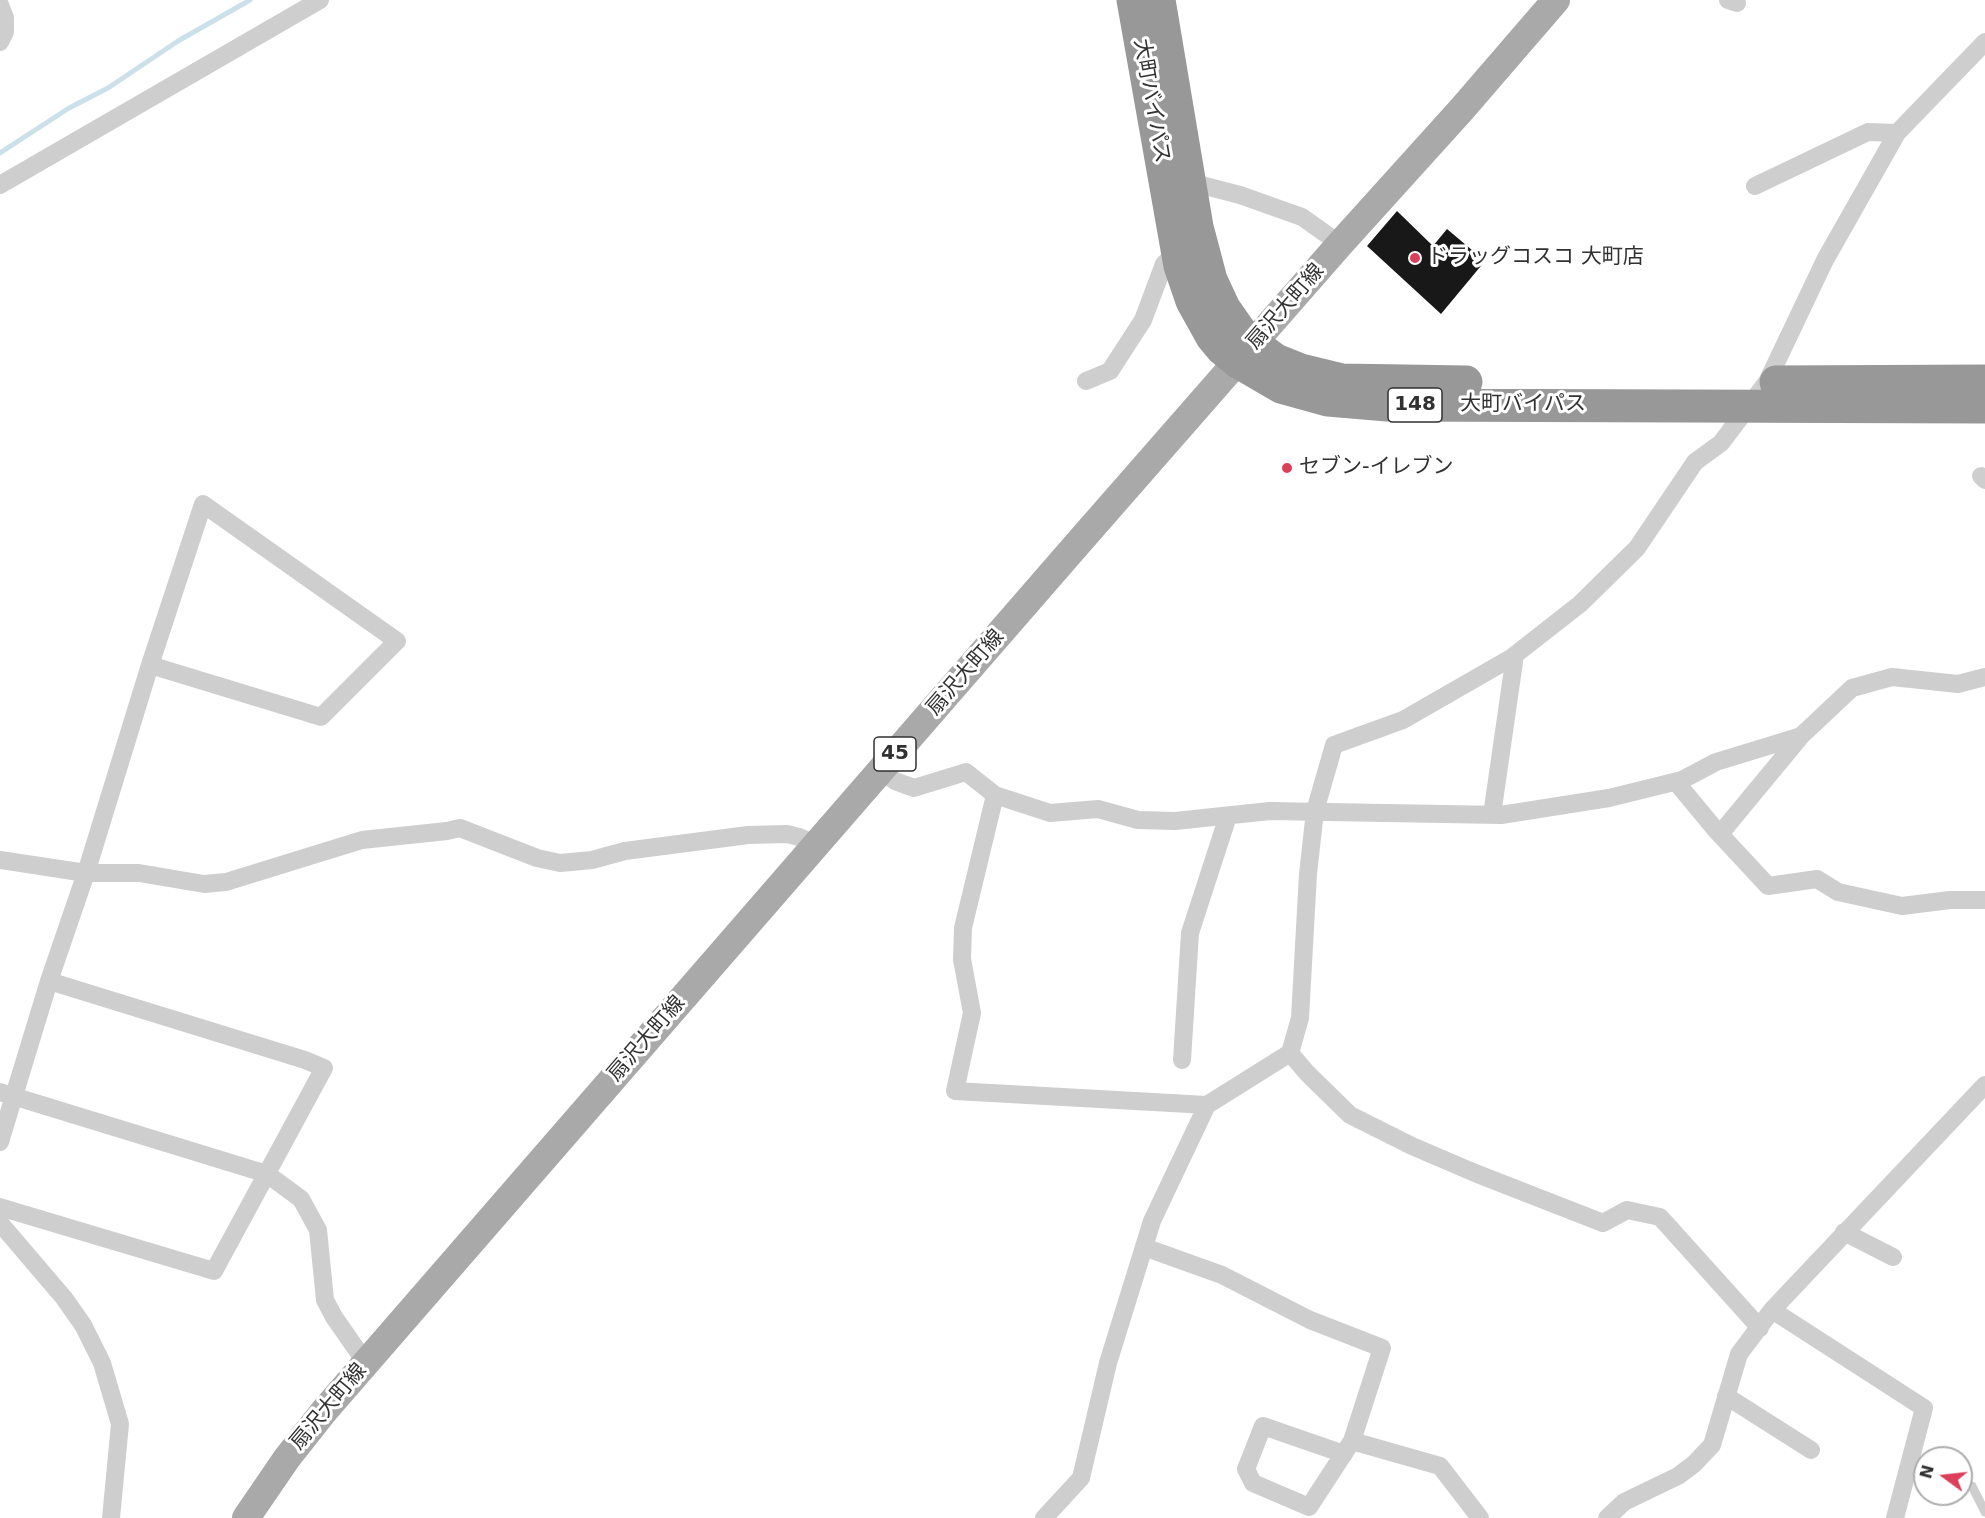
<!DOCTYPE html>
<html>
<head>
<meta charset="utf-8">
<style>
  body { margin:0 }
  #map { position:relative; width:1985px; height:1518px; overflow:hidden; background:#fff; font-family:"DejaVu Sans",sans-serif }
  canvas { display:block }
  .north { position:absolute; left:1913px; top:1446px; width:60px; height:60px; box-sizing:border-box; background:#fff; border:2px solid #adadad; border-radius:50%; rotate:285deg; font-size:16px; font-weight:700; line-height:24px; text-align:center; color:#313131 }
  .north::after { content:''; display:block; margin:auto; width:21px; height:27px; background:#dc3f59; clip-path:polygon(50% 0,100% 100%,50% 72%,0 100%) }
</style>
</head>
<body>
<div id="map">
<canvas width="1985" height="1518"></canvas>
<div class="north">N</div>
</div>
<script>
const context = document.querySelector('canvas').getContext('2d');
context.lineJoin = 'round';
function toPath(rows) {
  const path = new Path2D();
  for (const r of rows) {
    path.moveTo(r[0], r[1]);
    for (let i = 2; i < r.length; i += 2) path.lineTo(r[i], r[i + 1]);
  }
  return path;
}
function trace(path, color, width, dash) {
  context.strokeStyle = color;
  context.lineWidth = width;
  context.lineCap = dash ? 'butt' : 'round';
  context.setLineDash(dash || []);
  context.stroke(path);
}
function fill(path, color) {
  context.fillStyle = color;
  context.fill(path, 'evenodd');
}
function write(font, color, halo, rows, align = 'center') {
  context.font = font + ' "DejaVu Sans","Noto Sans JP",sans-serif';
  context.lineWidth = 6;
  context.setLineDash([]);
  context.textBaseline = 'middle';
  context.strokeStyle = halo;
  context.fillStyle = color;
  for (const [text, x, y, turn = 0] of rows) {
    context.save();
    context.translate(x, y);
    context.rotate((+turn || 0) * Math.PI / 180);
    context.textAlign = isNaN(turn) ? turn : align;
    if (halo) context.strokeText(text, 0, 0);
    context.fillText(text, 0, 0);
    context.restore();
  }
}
trace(toPath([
  [0,153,69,108,108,88,178,41,250,0]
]), '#cbe0e9', 5);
fill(toPath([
  [1397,211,1433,246,1447,229,1485,261,1441,314,1367,246]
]), '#181818');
trace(toPath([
  [1972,1486,1985,1512]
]), '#cecece', 9);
trace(toPath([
  [1728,0,1737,3],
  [0,5,5,18,5,32,0,42],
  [1190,182,1240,195,1302,217,1340,244],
  [0,185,320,0],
  [1755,186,1868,132,1897,133],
  [1086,381,1110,371,1143,320,1164,264,1177,251],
  [1981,476,1985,480],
  [881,771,895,781,914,788,966,772,995,795,1050,813,1098,809,1138,820,1175,821,1270,811,1501,815,1609,798,1682,780,1716,762,1801,736,1852,688,1892,677,1958,684,1985,677],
  [1676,782,1715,829,1768,886,1817,879,1838,892,1902,906,1950,900,1985,900],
  [995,795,963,928,962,959,972,1013,955,1091,1207,1105],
  [1492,815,1515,655],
  [1720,834,1801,736],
  [0,860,86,873,139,873,204,884,226,882,362,840,447,831,460,828,537,858,560,863,592,860,625,851,748,835,787,834,799,837,816,845],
  [1290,1053,1307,1073,1350,1115,1412,1146,1475,1173,1603,1223,1627,1210,1660,1217,1760,1328],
  [1182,1060,1190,933,1228,816],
  [0,1092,267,1174,301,1199,318,1230,325,1300,334,1317,366,1363],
  [0,1142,49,981,86,873,150,665,203,504,397,641,321,717,150,665],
  [0,1207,214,1271,324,1068,305,1060,49,981],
  [0,1223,64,1298,83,1325,102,1363,120,1424,111,1518],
  [1844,1232,1893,1257],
  [1144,1247,1222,1275,1310,1320,1382,1348,1352,1441,1440,1466,1480,1518],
  [1772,1310,1924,1408,1895,1518],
  [1726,1396,1811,1450],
  [1344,1454,1263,1426,1246,1469,1253,1483,1309,1507,1352,1441],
  [1044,1518,1081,1478,1108,1363,1152,1221,1207,1105,1290,1053,1300,1018,1308,874,1315,811,1334,745,1403,720,1511,658,1580,604,1637,548,1695,462,1721,443,1767,382,1825,260,1897,133,1985,42],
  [1607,1518,1624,1502,1678,1476,1694,1464,1712,1445,1739,1354,1772,1310,1985,1085]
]), '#cecece', 18);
trace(toPath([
  [246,1518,287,1458,325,1410,1073,549,1340,244,1462,109,1556,0]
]), '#a9a9a9', 28);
trace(toPath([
  [1133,0,1180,266,1192,301,1212,337,1222,349,1238,362,1281,387,1328,400,1387,405,1985,407],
  [1159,0,1197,227,1211,280,1224,308,1240,331,1254,344,1276,360,1301,370,1342,380,1466,382],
  [1776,382,1985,381]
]), '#989898', 33);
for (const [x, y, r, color] of [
  [1415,258,6,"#dc3f59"],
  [1287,468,6,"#dc3f59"]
]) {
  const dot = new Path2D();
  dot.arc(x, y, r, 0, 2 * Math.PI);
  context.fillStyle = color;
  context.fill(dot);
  trace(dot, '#fff', 2);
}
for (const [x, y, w] of [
  [1415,405,54],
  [895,754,42]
]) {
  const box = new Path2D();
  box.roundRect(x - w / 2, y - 17, w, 34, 4.5);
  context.fillStyle = '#fff';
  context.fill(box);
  trace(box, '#313131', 1.5);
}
write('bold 20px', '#313131', null, [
  ["148",1415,405],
  ["45",895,754]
]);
write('21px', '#313131', '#fff', [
  ["大町バイパス",1151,101,80],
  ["扇沢大町線",1286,307,-49],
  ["大町バイパス",1523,405],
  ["扇沢大町線",966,673,-49],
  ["扇沢大町線",647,1039,-49],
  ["扇沢大町線",329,1407,-50]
]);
write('21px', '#313131', '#fff', [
  ["ドラッグコスコ 大町店",1427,258],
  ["セブン-イレブン",1299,468]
], 'left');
</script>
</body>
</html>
